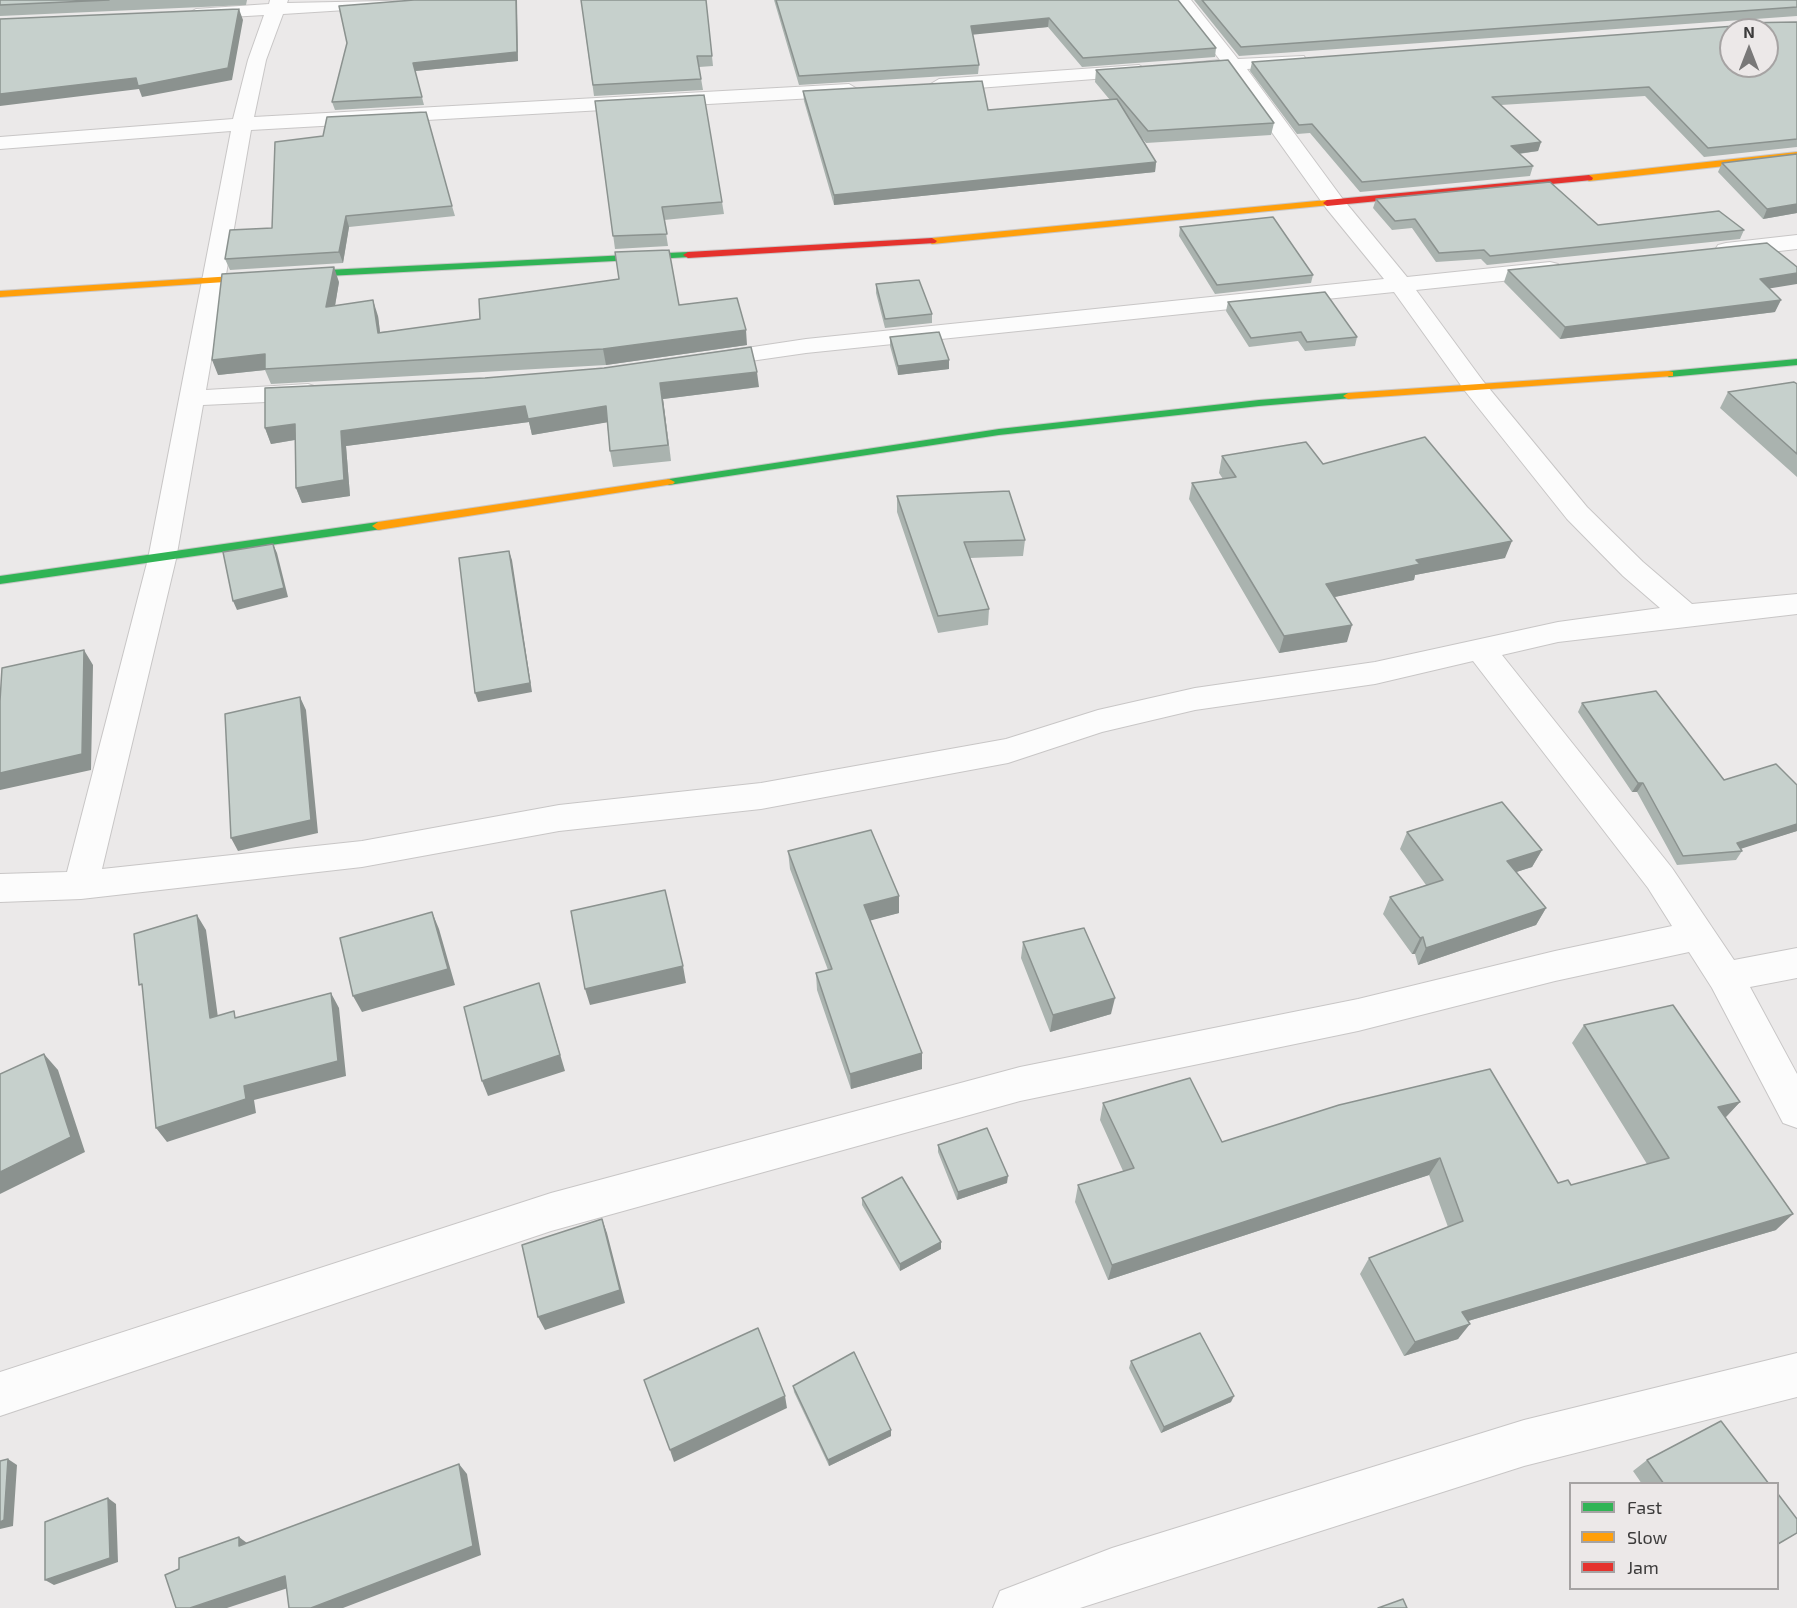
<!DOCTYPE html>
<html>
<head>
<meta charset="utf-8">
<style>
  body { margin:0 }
  #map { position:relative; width:1797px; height:1608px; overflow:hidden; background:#ebe9e9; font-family:"Exo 2",sans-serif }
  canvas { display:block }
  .legend { position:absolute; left:1569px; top:1482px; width:210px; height:108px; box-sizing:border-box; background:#ece8e8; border:2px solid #a6a3a3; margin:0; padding:8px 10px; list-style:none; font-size:18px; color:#3c3b3b }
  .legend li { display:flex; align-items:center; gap:12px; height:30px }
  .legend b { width:30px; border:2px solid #a6a3a3 }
  .north { position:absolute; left:1719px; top:18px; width:60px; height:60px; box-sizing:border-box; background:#ece8e8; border:2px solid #a6a3a3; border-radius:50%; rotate:0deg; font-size:16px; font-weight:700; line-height:24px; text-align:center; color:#3c3b3b }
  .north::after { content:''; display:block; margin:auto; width:21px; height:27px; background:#797878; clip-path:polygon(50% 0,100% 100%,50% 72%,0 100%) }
</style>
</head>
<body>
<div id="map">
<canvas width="1797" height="1608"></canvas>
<ul class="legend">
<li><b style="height:8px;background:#30b455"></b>Fast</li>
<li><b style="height:8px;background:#ff9f0a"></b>Slow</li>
<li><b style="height:8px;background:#e5322d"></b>Jam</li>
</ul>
<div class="north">N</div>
</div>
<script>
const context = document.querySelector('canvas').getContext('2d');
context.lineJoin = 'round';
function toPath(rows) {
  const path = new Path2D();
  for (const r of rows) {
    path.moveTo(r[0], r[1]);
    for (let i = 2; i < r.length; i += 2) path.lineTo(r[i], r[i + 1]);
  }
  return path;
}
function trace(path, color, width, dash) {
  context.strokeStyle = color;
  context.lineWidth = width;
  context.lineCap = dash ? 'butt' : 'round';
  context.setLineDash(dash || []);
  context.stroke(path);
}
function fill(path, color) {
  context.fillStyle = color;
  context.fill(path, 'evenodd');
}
const street = toPath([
  [270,0,288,0,287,3,434,0,425,5,283,14,266,60,254,117,849,84,859,90,849,96,251,130,206,390,308,384,317,387,321,392,317,397,308,400,203,405,176,559,102,869,362,841,559,805,761,783,1006,739,1098,710,1195,688,1375,662,1558,622,1660,608,1623,576,1567,519,1465,391,1394,292,806,353,709,367,700,365,697,360,700,355,806,339,1384,279,1326,208,1228,71,1180,72,1177,68,1180,64,1220,60,1173,0,1191,0,1238,59,1304,56,1306,60,1297,66,1247,69,1342,198,1407,277,1550,262,1558,264,1561,269,1558,274,1550,276,1416,290,1483,381,1587,507,1643,562,1692,604,1797,594,1797,614,1558,642,1502,655,1672,868,1734,960,1797,948,1797,978,1750,987,1797,1074,1797,1128,1783,1123,1712,988,1689,952,1555,981,1358,1031,1020,1101,551,1231,0,1416,0,1372,551,1193,1020,1067,1358,999,1555,951,1672,926,1648,888,1473,661,1375,684,1195,710,1102,732,1008,763,761,809,559,831,362,867,81,899,0,902,0,874,67,872,148,559,231,131,0,149,0,137,233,119,248,60,264,15,196,19,187,14,196,9,269,4,270,0],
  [1139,65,1149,71,1146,75,939,91,929,85,939,79,1139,65],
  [1797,235,1797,249,1726,257,1718,255,1715,250,1718,245,1726,243,1797,235],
  [1797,1353,1797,1397,1524,1466,1080,1608,993,1608,1000,1591,1112,1548,1524,1420,1797,1353]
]);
const fast = toPath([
  [688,252,691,253,691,257,327,276,322,273,327,270,688,252],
  [1797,359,1797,365,1669,377,1664,374,1669,371,1797,359],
  [1348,393,1352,394,1352,398,1259,406,999,435,669,485,663,482,669,479,999,429,1259,400,1348,393],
  [378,522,382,523,382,529,0,584,0,576,378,522]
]);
const slow = toPath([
  [1797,152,1797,158,1589,181,1585,178,1589,175,1797,152],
  [1327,200,1330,201,1330,205,932,244,927,241,932,238,1327,200],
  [327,270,330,271,330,275,0,297,0,291,327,270],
  [1669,371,1673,372,1673,376,1348,399,1343,396,1348,393,1669,371],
  [669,479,675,482,673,484,378,530,372,526,378,522,669,479]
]);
const jam = toPath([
  [1589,175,1593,178,1592,180,1327,206,1323,203,1327,200,1589,175],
  [932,238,937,241,935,243,688,258,683,255,688,252,932,238]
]);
trace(street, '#c8c6c6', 2);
trace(fast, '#c8c6c6', 2);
trace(slow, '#c8c6c6', 2);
trace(jam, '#c8c6c6', 2);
fill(street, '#fcfcfc');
fill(fast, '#30b455');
fill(slow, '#ff9f0a');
fill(jam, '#e5322d');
fill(toPath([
  [0,0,247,0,246,5,0,16],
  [414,0,518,61,415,71,424,105,335,110,332,102],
  [581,0,706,0,713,66,699,67,703,90,594,96],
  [774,0,1178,0,1216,48,1215,57,1082,67,1048,27,972,34,979,65,978,74,799,85],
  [1194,0,1797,0,1797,16,1239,56],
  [1797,22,1797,147,1704,157,1645,96,1501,105,1541,142,1538,151,1519,154,1533,166,1530,176,1360,192,1310,133,1297,134,1250,71,1252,62],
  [1096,70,1274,123,1271,135,1146,143,1141,137,1156,162,1155,172,834,205,804,101,803,91,988,110,1110,100,1095,82],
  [595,101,722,202,724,214,664,220,668,246,615,249],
  [275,142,452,206,455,216,349,227,343,263,230,270,225,259,272,228],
  [1797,154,1797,213,1763,219,1718,172,1722,163],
  [1376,199,1598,225,1744,230,1740,239,1487,265,1481,259,1436,262,1412,228,1392,230,1373,208],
  [1180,227,1313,275,1311,283,1215,294,1179,236],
  [1508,270,1769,289,1775,312,1560,339,1504,282],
  [339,282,335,306,378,316,380,332,679,305,747,345,606,365,271,384,265,370,218,375],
  [876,284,932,314,932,323,885,328,876,293],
  [1228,302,1357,337,1355,346,1305,351,1298,341,1249,347,1226,311],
  [890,337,949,360,949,369,898,375,890,346],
  [1797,384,1797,477,1720,408,1728,392],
  [759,387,663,399,671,461,613,467,610,451,607,422,532,435,529,422,346,446,350,496,302,503,296,488,295,440,271,444,265,428],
  [1222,456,1323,464,1505,558,1415,575,1414,580,1334,597,1347,642,1279,653,1189,499,1192,483,1223,479,1219,473],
  [897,496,1025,540,1023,556,970,558,989,609,988,625,938,633,897,512],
  [1582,703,1724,780,1797,785,1797,831,1741,848,1742,851,1736,860,1677,865,1637,792,1632,792,1578,712],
  [1407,832,1542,850,1532,867,1516,872,1546,908,1536,925,1418,965,1415,954,1412,954,1383,914,1390,897,1426,885,1400,849],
  [788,851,899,913,870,920,922,1069,851,1089,817,990,816,973,828,970,790,869],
  [1023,942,1111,1014,1050,1032,1021,958],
  [1584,1025,1740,1102,1725,1118,1776,1230,1468,1321,1458,1339,1404,1356,1360,1274,1369,1258,1448,1227,1429,1175,1108,1280,1075,1202,1078,1185,1123,1171,1100,1120,1103,1103,1222,1142,1339,1105,1558,1183,1571,1185,1647,1164,1572,1043],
  [938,1145,1007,1183,957,1200,938,1152],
  [862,1198,941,1242,941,1249,900,1271,862,1205],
  [1131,1361,1231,1402,1161,1433,1129,1368],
  [793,1386,891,1430,891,1436,829,1466,794,1392],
  [1647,1460,1769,1484,1642,1484,1633,1471]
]), '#aab3af');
fill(toPath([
  [516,0,517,0,518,61,415,71,413,63],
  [239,9,243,20,232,80,142,97,139,89,0,106,0,94],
  [1049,18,1048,27,970,35,971,26],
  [1541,142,1538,151,1508,155,1511,146],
  [1156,162,1155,172,834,205,834,195],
  [1797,204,1797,213,1763,219,1767,209],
  [346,216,349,227,343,263,339,252],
  [334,267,339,282,332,323,326,307],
  [1797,273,1797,284,1754,291,1760,279],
  [373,300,378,316,382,348,378,333],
  [1781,300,1775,312,1560,339,1565,327],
  [746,330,747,345,606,365,603,349],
  [265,354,265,370,218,375,212,360],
  [949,360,949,369,898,375,898,366],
  [757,372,759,387,663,399,671,461,660,383],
  [525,406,606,406,609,422,532,435,529,422,346,446,350,496,302,503,296,488,341,431],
  [295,424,300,439,271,444,265,428],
  [1512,541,1505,558,1415,575,1414,580,1321,600,1326,584,1416,560],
  [273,544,277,553,288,597,237,610,233,601],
  [509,551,512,560,532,692,478,702,475,693],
  [1352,625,1347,642,1279,653,1284,636],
  [84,650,93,665,91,770,0,790,0,773],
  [300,697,306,710,318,833,238,851,231,838],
  [1638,783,1643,783,1637,792,1632,792],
  [1797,824,1797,831,1731,852,1737,843],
  [1542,850,1532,867,1498,878,1507,861],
  [899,896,899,913,865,922,864,905],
  [1546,908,1536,925,1418,965,1426,948],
  [432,912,439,929,455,985,362,1012,353,996],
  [197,915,206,930,220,1032,210,1018],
  [1423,937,1415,954,1412,954,1420,938],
  [683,966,686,983,590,1005,585,989],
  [539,983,565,1071,488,1096,482,1081],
  [331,993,339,1008,346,1076,254,1100,256,1113,167,1142,156,1128,244,1086],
  [1115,998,1111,1014,1050,1032,1053,1015],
  [922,1053,922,1069,851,1089,850,1074],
  [44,1054,58,1070,85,1152,0,1194,0,1172],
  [1740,1102,1724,1119,1718,1107],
  [1440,1158,1429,1175,1108,1280,1112,1265],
  [1008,1176,1007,1183,957,1200,958,1192],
  [1793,1214,1776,1230,1451,1326,1462,1312],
  [602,1219,607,1233,625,1303,545,1330,538,1317],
  [941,1242,941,1249,900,1271,900,1264],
  [1470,1324,1458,1339,1404,1356,1415,1342],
  [785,1396,787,1408,674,1462,670,1450],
  [1234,1396,1231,1402,1161,1433,1164,1427],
  [891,1430,891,1436,829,1466,828,1460],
  [8,1459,17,1465,13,1526,0,1529,0,1522],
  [459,1464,467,1474,481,1555,343,1608,311,1608],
  [108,1498,116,1504,118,1562,54,1585,45,1580],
  [239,1537,251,1546,239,1546],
  [285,1576,297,1585,227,1608,190,1608]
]), '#8b928f');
const building = toPath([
  [0,0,109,0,0,5,0,0],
  [414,0,516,0,517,52,413,63,422,97,332,102,347,43,339,6,414,0],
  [581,0,706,0,712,56,697,56,701,79,593,85,581,0],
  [776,0,1178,0,1216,48,1083,58,1049,18,971,26,979,65,799,76,776,0],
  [1202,0,1797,0,1797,7,1241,47,1202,0],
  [239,9,228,68,138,86,136,78,0,94,0,19,239,9],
  [1797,22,1797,139,1708,148,1649,87,1492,97,1541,142,1511,146,1533,166,1362,182,1312,124,1299,125,1252,62,1735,26,1737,23,1797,22],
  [1731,30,1767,30,1767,66,1731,66,1731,30],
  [1228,60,1274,123,1148,131,1096,70,1228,60],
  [982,81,988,110,1117,99,1156,162,834,195,803,91,982,81],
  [704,95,722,202,662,207,667,234,613,236,595,101,704,95],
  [426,112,452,206,346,216,339,252,225,259,230,230,272,228,275,142,323,136,327,117,426,112],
  [1797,154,1797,204,1767,209,1722,163,1797,154],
  [1550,182,1598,225,1719,211,1744,230,1490,256,1484,250,1439,253,1415,219,1395,221,1376,199,1550,182],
  [1273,217,1313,275,1217,285,1180,227,1273,217],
  [1767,243,1797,267,1797,273,1760,279,1781,300,1565,327,1508,270,1767,243],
  [669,250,679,305,737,298,746,330,603,349,265,369,265,354,212,360,222,274,334,267,326,307,373,300,378,333,480,319,479,299,619,279,615,252,669,250],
  [919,280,932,314,885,319,876,284,919,280],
  [1325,292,1357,337,1307,342,1301,332,1251,338,1228,302,1325,292],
  [939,332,949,360,898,366,890,337,939,332],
  [751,347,757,372,660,383,668,445,610,451,606,406,528,419,525,406,341,431,344,480,296,488,295,424,265,428,265,388,485,378,604,368,751,347],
  [1794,382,1797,384,1797,454,1728,392,1794,382],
  [1425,437,1512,541,1416,560,1420,564,1326,584,1352,625,1284,636,1192,483,1236,477,1222,456,1306,442,1323,464,1425,437],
  [1009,491,1025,540,964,542,989,609,938,616,897,496,1009,491],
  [273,544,284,588,233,601,223,552,273,544],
  [509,551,530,683,475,693,459,558,509,551],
  [84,650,82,754,0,773,0,701,2,668,84,650],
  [1656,691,1724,780,1776,764,1797,785,1797,824,1737,843,1742,851,1683,856,1643,783,1638,783,1582,703,1656,691],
  [300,697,311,820,231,838,225,714,300,697],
  [1502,802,1542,850,1507,861,1546,908,1426,948,1423,937,1420,938,1390,897,1443,880,1407,832,1502,802],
  [871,830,899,896,864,905,922,1053,850,1074,816,973,832,969,788,851,871,830],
  [665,890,683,966,585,989,571,911,665,890],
  [432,912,448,969,353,996,340,938,432,912],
  [197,915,210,1018,234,1011,235,1018,331,993,338,1061,244,1086,246,1099,156,1128,142,984,139,985,134,934,197,915],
  [1084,928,1115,998,1053,1015,1023,942,1084,928],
  [539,983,560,1055,482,1081,464,1007,539,983],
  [1673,1005,1740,1102,1718,1107,1793,1214,1462,1312,1470,1324,1415,1342,1369,1258,1463,1221,1440,1158,1112,1265,1078,1185,1134,1168,1103,1103,1190,1078,1222,1142,1339,1105,1490,1069,1558,1183,1568,1180,1571,1185,1669,1158,1584,1025,1673,1005],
  [44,1054,71,1137,0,1172,0,1074,44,1054],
  [987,1128,1008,1176,958,1192,938,1145,987,1128],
  [902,1177,941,1242,900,1264,862,1198,902,1177],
  [602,1219,620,1290,538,1317,522,1245,602,1219],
  [758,1328,785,1396,670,1450,644,1380,758,1328],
  [1200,1333,1234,1396,1164,1427,1131,1361,1200,1333],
  [854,1352,891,1430,828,1460,793,1386,854,1352],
  [1721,1421,1769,1484,1664,1484,1647,1460,1721,1421],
  [8,1459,4,1520,0,1522,0,1461,8,1459],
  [459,1464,473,1546,311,1608,289,1608,285,1576,190,1608,176,1608,165,1575,179,1569,179,1558,239,1537,239,1546,459,1464],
  [1778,1494,1797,1519,1797,1533,1778,1544,1778,1494],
  [108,1498,110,1558,45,1580,45,1522,108,1498],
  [1403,1599,1407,1608,1378,1608,1403,1599]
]);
fill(building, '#c6d0cc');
trace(building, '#8b928f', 1.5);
</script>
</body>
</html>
